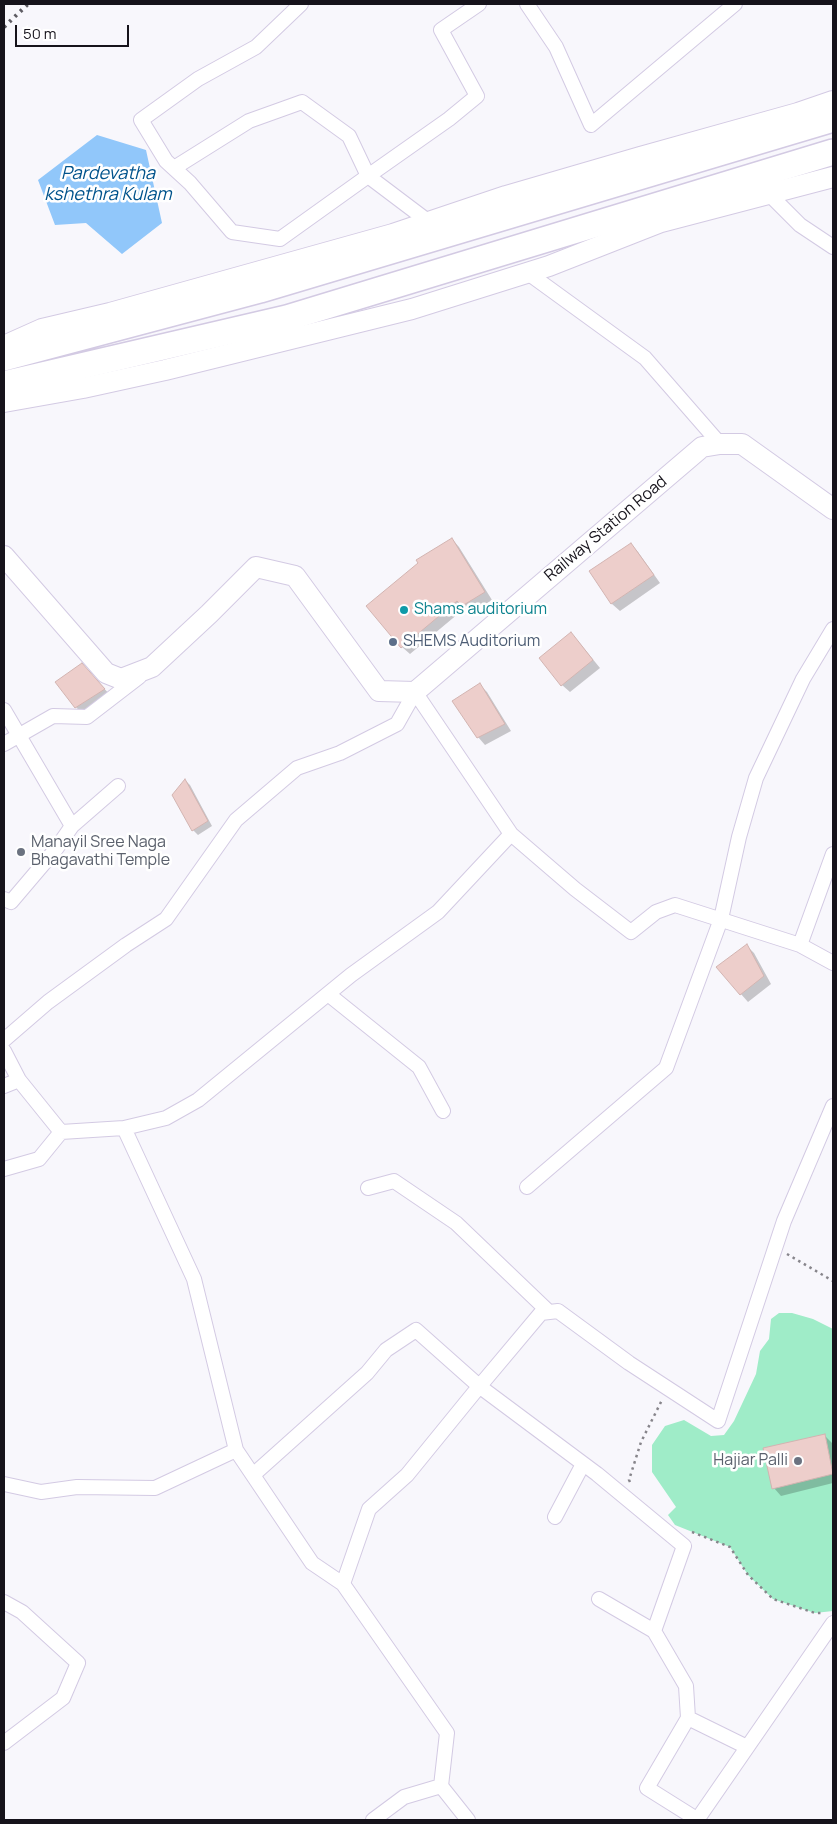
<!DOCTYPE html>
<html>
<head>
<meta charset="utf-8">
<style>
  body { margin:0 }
  #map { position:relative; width:837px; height:1824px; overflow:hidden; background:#f8f7fc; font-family:Manrope,sans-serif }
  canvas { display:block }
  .frame { position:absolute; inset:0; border:5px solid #16131b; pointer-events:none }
  .scale { position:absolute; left:15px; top:25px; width:114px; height:22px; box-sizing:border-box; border:2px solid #16131b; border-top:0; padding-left:6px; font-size:15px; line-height:18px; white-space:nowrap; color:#16131b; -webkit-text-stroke:4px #fff; paint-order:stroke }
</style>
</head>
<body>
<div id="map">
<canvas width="837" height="1824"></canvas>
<div class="frame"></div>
<div class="scale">50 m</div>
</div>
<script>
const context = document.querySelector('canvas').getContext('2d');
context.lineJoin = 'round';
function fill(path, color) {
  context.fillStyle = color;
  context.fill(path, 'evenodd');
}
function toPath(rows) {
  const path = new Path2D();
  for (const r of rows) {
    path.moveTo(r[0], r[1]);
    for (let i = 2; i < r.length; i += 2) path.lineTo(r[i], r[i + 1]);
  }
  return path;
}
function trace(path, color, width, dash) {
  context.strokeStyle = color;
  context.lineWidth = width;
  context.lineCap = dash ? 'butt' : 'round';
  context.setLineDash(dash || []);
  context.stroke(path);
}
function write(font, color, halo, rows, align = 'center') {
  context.font = font + ' Manrope,sans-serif';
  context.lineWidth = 5;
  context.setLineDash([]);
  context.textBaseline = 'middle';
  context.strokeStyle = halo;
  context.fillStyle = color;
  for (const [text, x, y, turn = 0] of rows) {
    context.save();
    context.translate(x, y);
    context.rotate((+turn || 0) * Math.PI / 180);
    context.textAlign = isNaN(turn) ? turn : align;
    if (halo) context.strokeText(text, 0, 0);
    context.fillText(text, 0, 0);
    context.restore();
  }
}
fill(toPath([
  [779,1313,792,1313,813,1319,833,1329,833,1611,815,1613,773,1599,748,1575,730,1547,675,1525,668,1515,676,1507,652,1472,652,1445,665,1426,684,1420,711,1436,724,1435,734,1421,756,1374,760,1351,769,1339,771,1319]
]), '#9fecc8');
fill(toPath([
  [97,135,146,150,162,223,122,254,86,223,55,225,38,180]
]), '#91c7fa');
fill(toPath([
  [452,539,459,547,492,600,471,613,465,608,410,654,402,647],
  [631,544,638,552,660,583,620,611,612,604,591,572],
  [578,641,600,668,570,692,562,685],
  [89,672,112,697,83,715,76,707],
  [480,685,487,692,511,731,485,745,478,737],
  [185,780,190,785,212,826,198,835,193,830],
  [747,946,754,953,771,984,748,1002,718,968],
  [824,1435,832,1443,833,1451,833,1483,781,1496,774,1488]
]), '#0003');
const building = toPath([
  [452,538,485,592,462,606,457,601,401,648,366,606,418,563,416,560,452,538],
  [631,543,654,575,611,604,589,571,631,543],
  [571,632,593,660,561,686,539,658,571,632],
  [82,663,105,689,75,708,55,682,82,663],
  [480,683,505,724,477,738,452,701,480,683],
  [185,779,208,821,192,831,172,795,185,779],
  [747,944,764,976,740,995,716,967,747,944],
  [825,1434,833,1474,772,1489,763,1448,825,1434]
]);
fill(building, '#edcecb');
trace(building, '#d2b4b1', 1);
const street = toPath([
  [301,4,256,47,198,79,141,120,166,161,190,183,232,232,280,239,368,176,429,222],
  [527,4,556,47,591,125,735,4],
  [174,168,249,121,302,102,349,136,368,176,449,119,477,96,441,30,479,4],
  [769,194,800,225,833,247],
  [528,273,645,358,720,444],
  [4,710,72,826],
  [4,744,53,716,87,717,139,677],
  [4,899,11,902,56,849,72,826,118,786],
  [800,945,833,854],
  [328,994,419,1067,443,1111],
  [4,1040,48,1002,126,945,166,919,236,820,297,768,340,753,397,724,415,692,511,834,575,889,631,932,656,912,675,905,800,945,833,963],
  [4,1051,19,1080,61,1132,124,1128,194,1279,236,1450,312,1563,343,1584,447,1733,441,1786,468,1820],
  [4,1086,19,1080],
  [124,1128,166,1118,198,1100,351,975,438,912,511,834],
  [4,1169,39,1159,61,1132],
  [527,1187,666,1068,721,919,739,837,756,778,803,679,833,629],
  [368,1188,394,1181,456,1223,549,1312],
  [253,1475,367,1373,386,1350,416,1330,479,1386,597,1474,684,1546,654,1631],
  [4,1484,41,1492,77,1487,155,1488,236,1450],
  [555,1517,583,1464],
  [343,1584,369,1509,407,1475,473,1394,541,1313,558,1311,629,1363,718,1421,784,1221,833,1106],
  [599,1599,654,1631,686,1686,688,1718,647,1788,698,1820],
  [4,1602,22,1612,78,1663,63,1698,4,1743],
  [688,1718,747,1747],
  [373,1820,404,1797,441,1786],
  [697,1820,833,1623]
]);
const secondary = toPath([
  [4,346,42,329,110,313,393,234,506,196,640,157,798,113,833,101],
  [4,402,83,388,165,370,412,309,549,266,661,222,833,177],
  [4,556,106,673,121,679,152,667,209,614,256,567,295,576,379,691,415,692,702,447,720,444,742,444,833,509]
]);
const highway = toPath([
  [4,358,260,290,833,119],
  [4,384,287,318,833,152]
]);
trace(street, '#d3cae3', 16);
trace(secondary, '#d3cae3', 22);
trace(highway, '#d3cae3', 28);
trace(toPath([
  [787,1254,833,1281],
  [630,1482,629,1480,641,1442,662,1400],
  [692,1532,730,1547,748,1575,773,1599,815,1613,823,1613]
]), '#87858b', 2.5, [2.5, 4]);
trace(street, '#fff', 14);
trace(secondary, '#fff', 20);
trace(highway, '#fff', 25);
trace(toPath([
  [4,27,28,4]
]), '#5e5c63', 4, [2.5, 5]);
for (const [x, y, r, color] of [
  [404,610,5,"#0f9aa8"],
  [393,642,5,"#5c6f8a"],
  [21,852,5,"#6b7280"],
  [798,1461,5,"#6b7280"]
]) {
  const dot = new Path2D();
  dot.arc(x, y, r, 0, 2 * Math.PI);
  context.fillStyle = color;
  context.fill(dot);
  trace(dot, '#fff', 2);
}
write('16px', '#16131b', '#fff', [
  ["Railway Station Road",606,529,-40]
]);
write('16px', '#0d838f', '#fff', [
  ["Shams auditorium",414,610]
], 'left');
write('16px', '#4e5e75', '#fff', [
  ["SHEMS Auditorium",403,642]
], 'left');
write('16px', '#5b616d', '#fff', [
  ["Manayil Sree Naga",31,843],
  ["Bhagavathi Temple",31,861],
  ["Hajiar Palli",788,1461,"right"]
], 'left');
write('italic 18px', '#00538c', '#fff', [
  ["Pardevatha",108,174],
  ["kshethra Kulam",108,195]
]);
</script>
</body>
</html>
